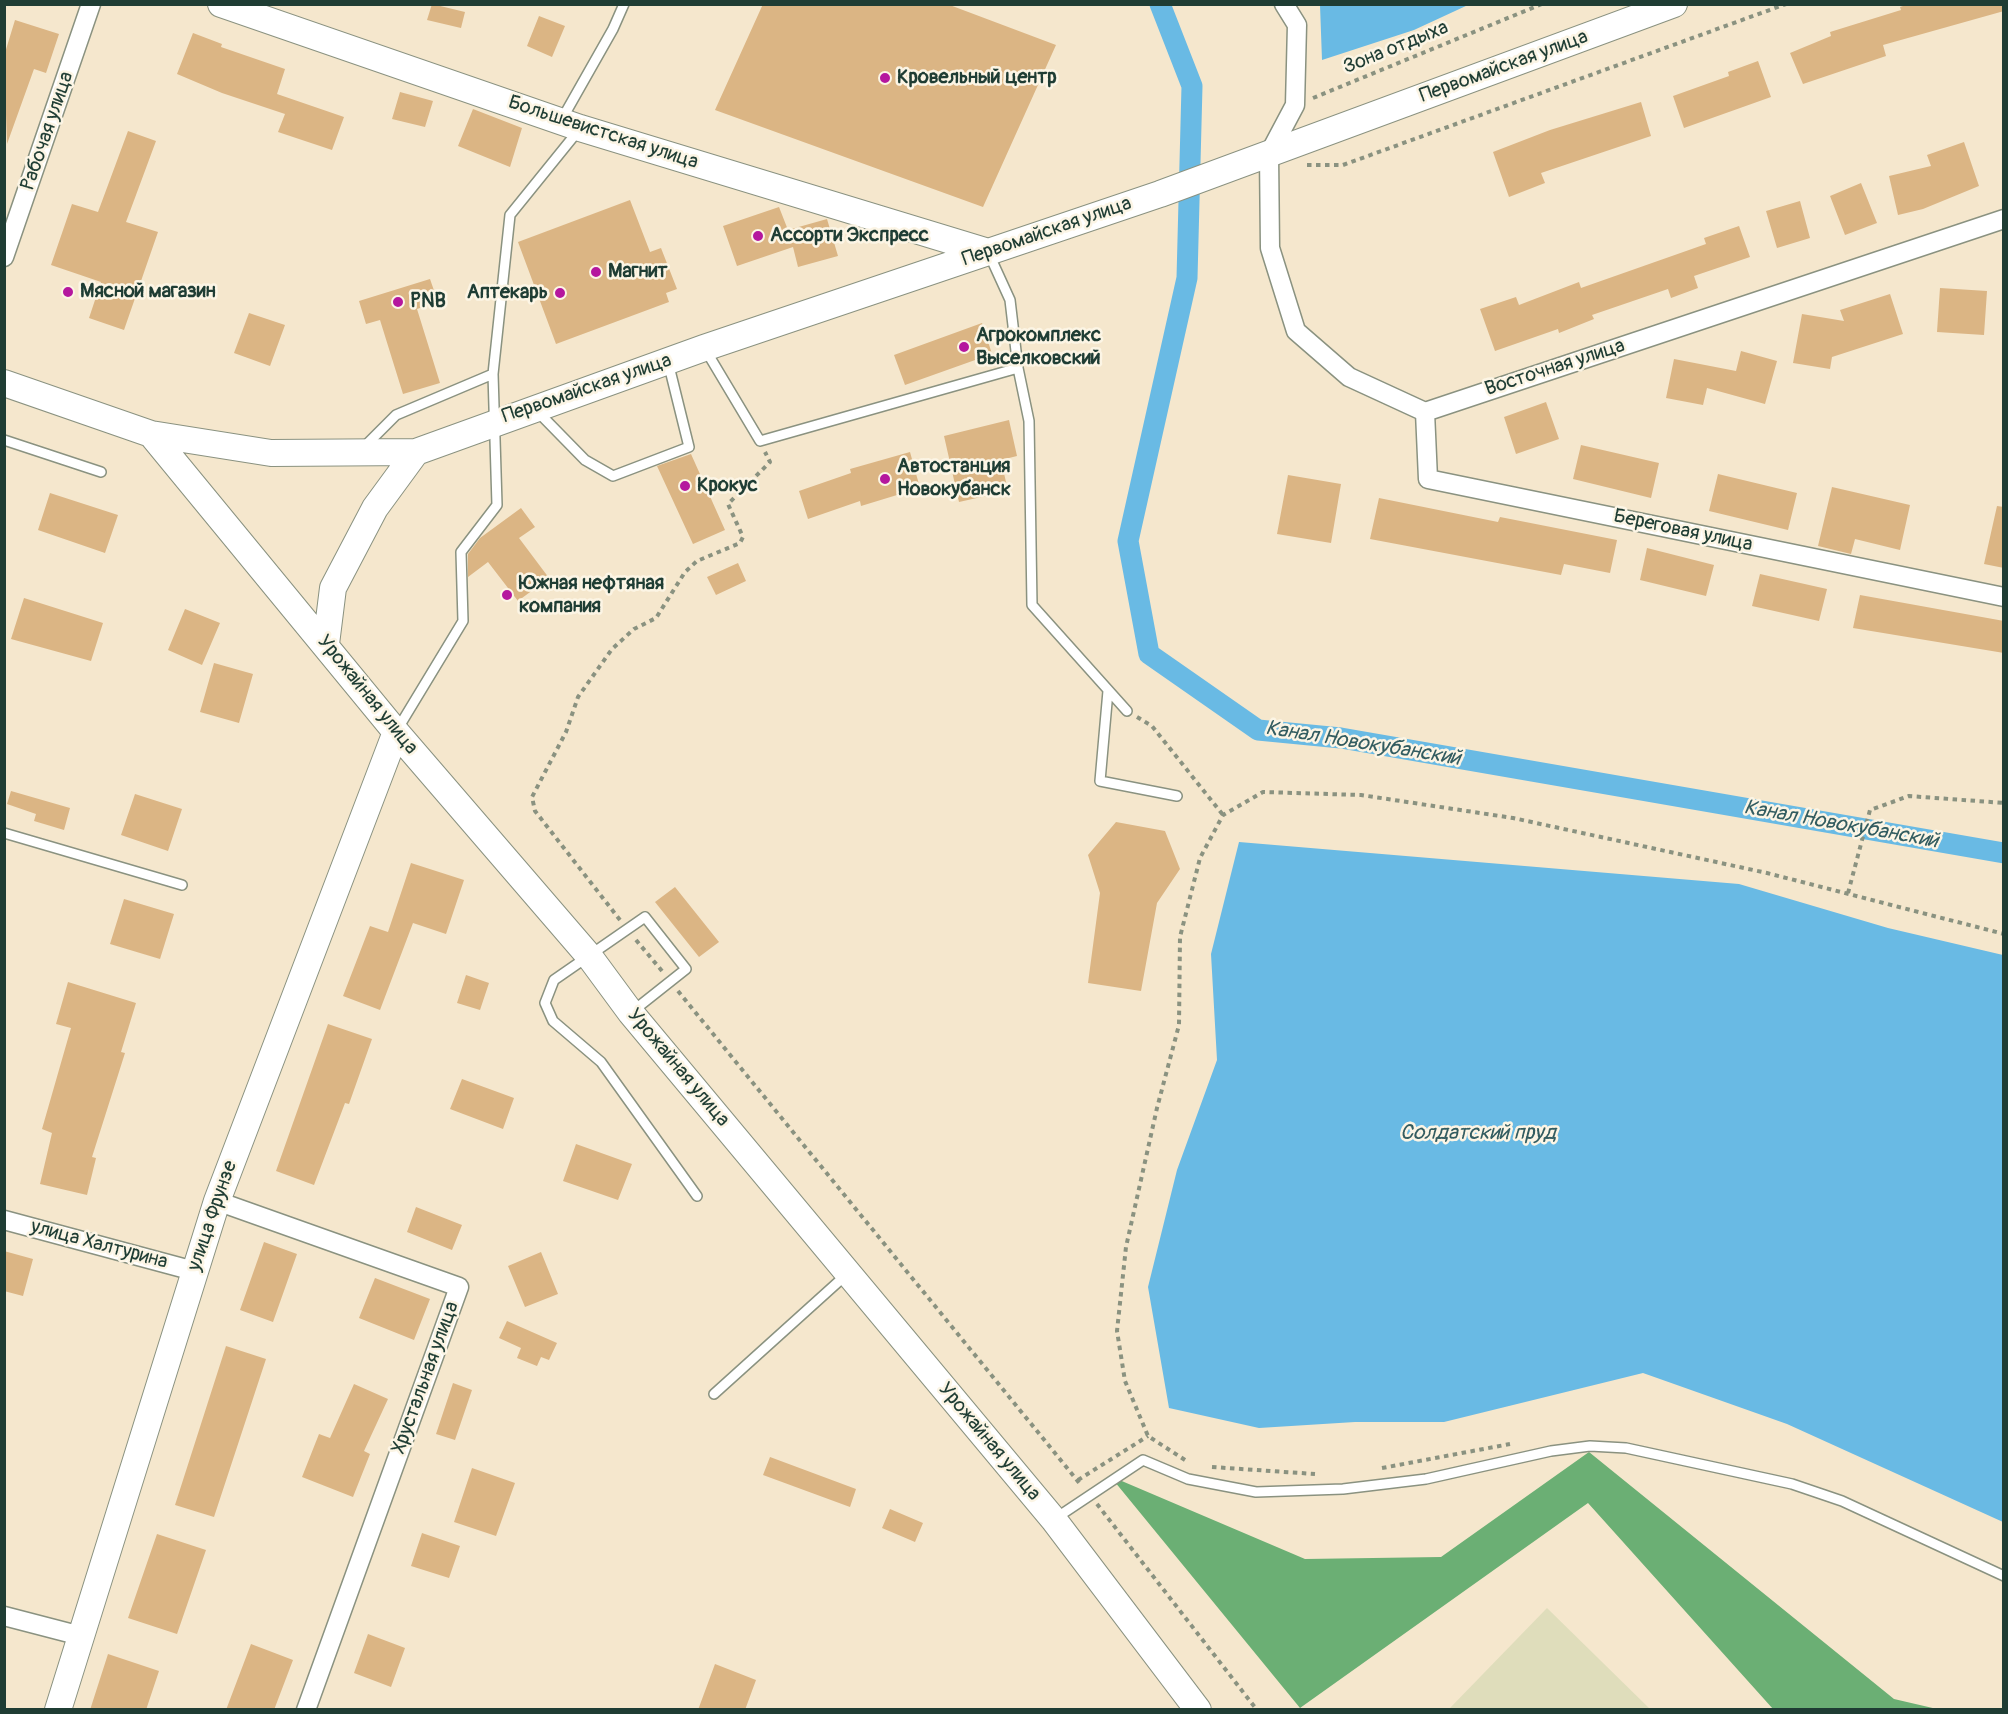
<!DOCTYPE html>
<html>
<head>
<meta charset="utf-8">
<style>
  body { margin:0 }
  #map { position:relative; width:2008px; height:1714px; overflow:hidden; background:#f5e7cd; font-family:Pangolin,sans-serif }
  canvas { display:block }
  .frame { position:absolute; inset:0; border:6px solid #1f3d34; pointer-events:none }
</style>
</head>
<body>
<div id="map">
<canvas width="2008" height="1714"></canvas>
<div class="frame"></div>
</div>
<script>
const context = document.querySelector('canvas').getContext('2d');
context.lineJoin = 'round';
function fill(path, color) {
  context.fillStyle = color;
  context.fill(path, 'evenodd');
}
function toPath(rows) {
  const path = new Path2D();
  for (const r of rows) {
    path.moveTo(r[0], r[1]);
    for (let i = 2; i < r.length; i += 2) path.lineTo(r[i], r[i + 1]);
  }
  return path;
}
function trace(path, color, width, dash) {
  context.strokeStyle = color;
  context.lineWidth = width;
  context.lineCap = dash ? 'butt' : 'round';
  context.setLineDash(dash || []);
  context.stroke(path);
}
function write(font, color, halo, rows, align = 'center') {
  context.font = font + ' Pangolin,sans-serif';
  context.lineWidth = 5;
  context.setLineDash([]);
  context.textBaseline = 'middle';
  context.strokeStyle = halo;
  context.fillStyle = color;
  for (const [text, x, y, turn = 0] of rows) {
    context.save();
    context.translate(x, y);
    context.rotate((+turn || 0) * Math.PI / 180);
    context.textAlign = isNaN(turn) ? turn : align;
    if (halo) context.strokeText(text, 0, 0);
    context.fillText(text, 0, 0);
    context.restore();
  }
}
fill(toPath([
  [1547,1608,1650,1709,1449,1709]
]), '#dfddbb');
fill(toPath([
  [1589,1452,1894,1699,1937,1709,1773,1709,1588,1503,1300,1708,1110,1476,1305,1559,1441,1557]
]), '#6baf74');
fill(toPath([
  [1320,5,1320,4,1468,5,1414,30,1322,60],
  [1239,842,1739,884,1888,928,2003,955,2003,1522,1787,1424,1643,1373,1444,1422,1355,1422,1259,1428,1169,1408,1148,1287,1177,1170,1217,1060,1211,954]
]), '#69bae4');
trace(toPath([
  [1160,4,1192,86,1187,278,1128,541,1149,654,1258,730,1341,738,2004,853]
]), '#69bae4', 21);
fill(toPath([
  [432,4,465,12,461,28,427,20],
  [763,4,947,4,1056,45,983,207,715,110],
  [1909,4,2004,4,2004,11,1883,45,1886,56,1803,84,1790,53,1831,36,1830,32,1901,10,1900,7],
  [539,16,565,26,552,57,527,46],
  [15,20,59,34,46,73,34,69,7,144,4,56],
  [193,33,222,44,221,47,285,69,277,94,344,117,332,150,278,132,285,114,222,93,177,74],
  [1758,61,1771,97,1684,128,1673,96,1729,76,1728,72],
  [400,92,433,101,425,127,392,119],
  [1641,102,1651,136,1541,173,1545,183,1509,197,1493,152,1550,130],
  [473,109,522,128,510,167,458,146],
  [128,131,156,141,126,222,158,232,124,330,89,318,101,282,51,265,72,204,98,212],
  [1964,142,1979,186,1923,209,1898,215,1889,176,1931,166,1927,155],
  [1861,183,1877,223,1845,235,1830,196],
  [630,200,650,252,661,248,677,289,666,293,669,302,556,344,518,242],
  [1800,201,1810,238,1777,248,1766,211],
  [779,207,788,230,827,219,838,256,798,267,793,247,737,266,723,226],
  [1739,226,1750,257,1694,276,1698,288,1671,298,1668,289,1592,315,1594,319,1559,333,1558,329,1495,351,1480,309,1516,297,1519,305,1579,282,1581,288,1706,244,1704,238],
  [430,279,438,302,417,309,440,383,403,394,380,320,366,324,359,301],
  [1940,288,1987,291,1984,335,1937,332],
  [1890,294,1903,334,1832,357,1830,369,1793,363,1802,314,1844,321,1840,310],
  [249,313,285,325,270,366,234,353],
  [982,323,992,354,905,385,894,355],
  [1741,351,1777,361,1765,404,1707,388,1703,405,1666,398,1674,359,1736,371],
  [1546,402,1559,439,1516,454,1504,417],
  [1009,420,1017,456,1001,460,1008,491,959,502,944,436],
  [1581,445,1659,463,1651,498,1573,479],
  [910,452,920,488,861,506,860,501,808,519,799,491,851,473,850,469],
  [691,454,725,530,693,544,657,466],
  [1718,474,1797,493,1788,530,1709,511],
  [1288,475,1341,484,1331,543,1277,534],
  [1832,487,1910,505,1900,550,1855,539,1851,554,1818,546],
  [50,493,118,515,105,553,38,530],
  [1379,498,1498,522,1500,517,1617,540,1610,573,1564,564,1561,575,1370,539],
  [1997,506,2004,507,2004,568,1984,564],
  [521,508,535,527,519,538,549,578,518,601,488,562,468,577,468,554,480,538],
  [1647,548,1714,565,1706,596,1640,580],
  [738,563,746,581,716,595,707,577],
  [1760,574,1827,589,1819,621,1752,606],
  [1860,595,2004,621,2004,653,1853,628],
  [24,598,103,623,91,661,11,639],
  [185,609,220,623,202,665,168,650],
  [214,663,253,674,239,723,200,712],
  [11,791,70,808,64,830,34,821,36,814,7,804],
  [135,794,182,809,168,851,121,835],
  [1116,822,1165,831,1180,869,1157,903,1141,991,1088,983,1100,893,1088,855],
  [411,863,464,880,446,934,413,923,380,1010,343,996,370,926,388,932],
  [675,887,719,942,699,957,655,902],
  [124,899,174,914,160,959,110,944],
  [466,975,489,983,480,1010,457,1003],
  [68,982,136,1003,121,1052,125,1053,92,1157,96,1158,87,1195,40,1184,52,1133,42,1129,71,1028,56,1024],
  [328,1024,372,1039,349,1104,345,1103,314,1185,276,1171],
  [462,1079,514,1098,503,1129,450,1109],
  [576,1144,632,1164,618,1200,563,1181],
  [416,1207,462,1225,452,1250,407,1232],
  [264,1242,297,1254,273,1322,240,1310],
  [4,1251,33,1259,23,1296,4,1291],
  [541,1252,558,1294,525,1307,508,1266],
  [375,1278,430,1299,414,1340,359,1318],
  [507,1321,557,1343,549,1360,541,1357,537,1366,517,1358,521,1348,499,1338],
  [226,1346,266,1359,214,1517,175,1505],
  [453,1383,472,1390,455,1440,436,1434],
  [354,1384,388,1399,364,1451,370,1454,353,1497,302,1477,319,1434,330,1438],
  [770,1457,856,1489,850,1507,763,1475],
  [472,1468,515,1483,496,1536,454,1522],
  [890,1509,923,1523,915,1542,882,1528],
  [422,1533,460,1546,449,1578,411,1566],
  [157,1534,206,1550,177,1634,128,1618],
  [368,1634,405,1648,391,1687,354,1673],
  [251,1644,293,1660,274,1710,226,1710],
  [108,1654,159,1671,146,1710,90,1710],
  [715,1664,756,1680,745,1710,698,1710]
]), '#dbb584');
const lane = toPath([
  [562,119,613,29,624,4],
  [705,349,760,441,1018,368,1010,300,989,254],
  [1018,368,1029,421,1032,605,1127,711],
  [538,412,585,460,613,476,689,447,668,362],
  [4,440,101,472],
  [365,446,396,415,493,374],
  [1108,691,1100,781,1177,796],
  [397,730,463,621,461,552,497,505,493,374,510,215,578,131],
  [4,833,182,885],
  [633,1011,686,969,645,917,554,980,545,1003,553,1021,601,1062,697,1196],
  [714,1394,847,1274],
  [1056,1518,1143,1460,1188,1479,1256,1492,1343,1489,1426,1479,1551,1451,1590,1446,1626,1448,1792,1484,1842,1501,2004,1576]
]);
const street = toPath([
  [1284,4,1297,25,1295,105,1269,154,1270,248,1296,331,1349,377,1425,412,2004,219],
  [4,257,91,4],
  [1425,412,1428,479,2004,597],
  [217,1201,459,1287,306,1710],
  [4,1220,194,1271],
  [4,1616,81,1636]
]);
const secondary = toPath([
  [221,4,580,128,988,252],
  [4,383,151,434,271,453,416,452,704,348,1160,194,1674,4],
  [151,434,396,732,589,956,631,1013,1054,1520,1198,1710],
  [326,644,333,588,375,508,416,452],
  [58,1710,217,1201,396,732]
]);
trace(lane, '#8a9280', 12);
trace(street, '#8a9280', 21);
trace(secondary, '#8a9280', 28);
trace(toPath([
  [1313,98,1542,4],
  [1307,165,1343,165,1786,4],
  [1137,717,1152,726,1223,815],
  [1848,893,1870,810,1909,796,2004,803],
  [620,920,535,811,532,797,566,732,578,697,612,649,634,629,656,618,685,572,697,561,740,543,743,537,728,504,770,462,765,452],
  [636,940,662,971],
  [678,991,1081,1485],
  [1185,1460,1148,1436,1125,1381,1117,1331,1126,1247,1157,1108,1179,1025,1180,937,1200,858,1223,815,1263,792,1361,795,1513,818,1767,873,2004,934],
  [1212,1467,1315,1474],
  [1382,1468,1510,1444],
  [1078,1480,1148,1436],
  [1097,1504,1257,1710]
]), '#8a9280', 4, [4.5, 4.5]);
trace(lane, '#fff', 9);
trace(street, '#fff', 18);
trace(secondary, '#fff', 26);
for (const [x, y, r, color] of [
  [885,78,6,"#b5179e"],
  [758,236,6,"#b5179e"],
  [596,272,6,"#b5179e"],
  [68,292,6,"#b5179e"],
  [560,293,6,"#b5179e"],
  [398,302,6,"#b5179e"],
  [964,347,6,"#b5179e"],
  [885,479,6,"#b5179e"],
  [685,486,6,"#b5179e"],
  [507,595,6,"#b5179e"]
]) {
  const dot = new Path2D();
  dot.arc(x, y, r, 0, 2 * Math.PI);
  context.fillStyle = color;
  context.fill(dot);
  trace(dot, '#fcf5e5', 2);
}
write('20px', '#1f3d34', '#fcf5e5', [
  ["Зона отдыха",1396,48,-22],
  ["Первомайская улица",1504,67,-20],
  ["Рабочая улица",48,131,-71],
  ["Большевистская улица",603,133,18],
  ["Первомайская улица",1047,232,-19],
  ["Восточная улица",1555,368,-18],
  ["Первомайская улица",587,389,-19],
  ["Береговая улица",1683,531,12],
  ["Урожайная улица",367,695,51],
  ["Урожайная улица",678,1068,50],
  ["улица Фрунзе",213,1216,-71],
  ["улица Халтурина",99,1245,15],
  ["Хрустальная улица",426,1378,-70],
  ["Урожайная улица",989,1442,50]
]);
write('bold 20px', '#1f3d34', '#fcf5e5', [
  ["Кровельный центр",897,78],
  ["Ассорти Экспресс",770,236],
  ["Магнит",608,272],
  ["Мясной магазин",80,292],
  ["Аптекарь",548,293,"right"],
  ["PNB",410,302],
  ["Агрокомплекс",976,336],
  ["Выселковский",976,359],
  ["Автостанция",897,467],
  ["Новокубанск",897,490],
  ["Крокус",697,486],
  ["Южная нефтяная",519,584],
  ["компания",519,607]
], 'left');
write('italic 21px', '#325c60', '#fcf5e5', [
  ["Канал Новокубанский",1363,744,9],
  ["Канал Новокубанский",1841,825,10],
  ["Солдатский пруд",1478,1134]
]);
</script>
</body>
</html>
